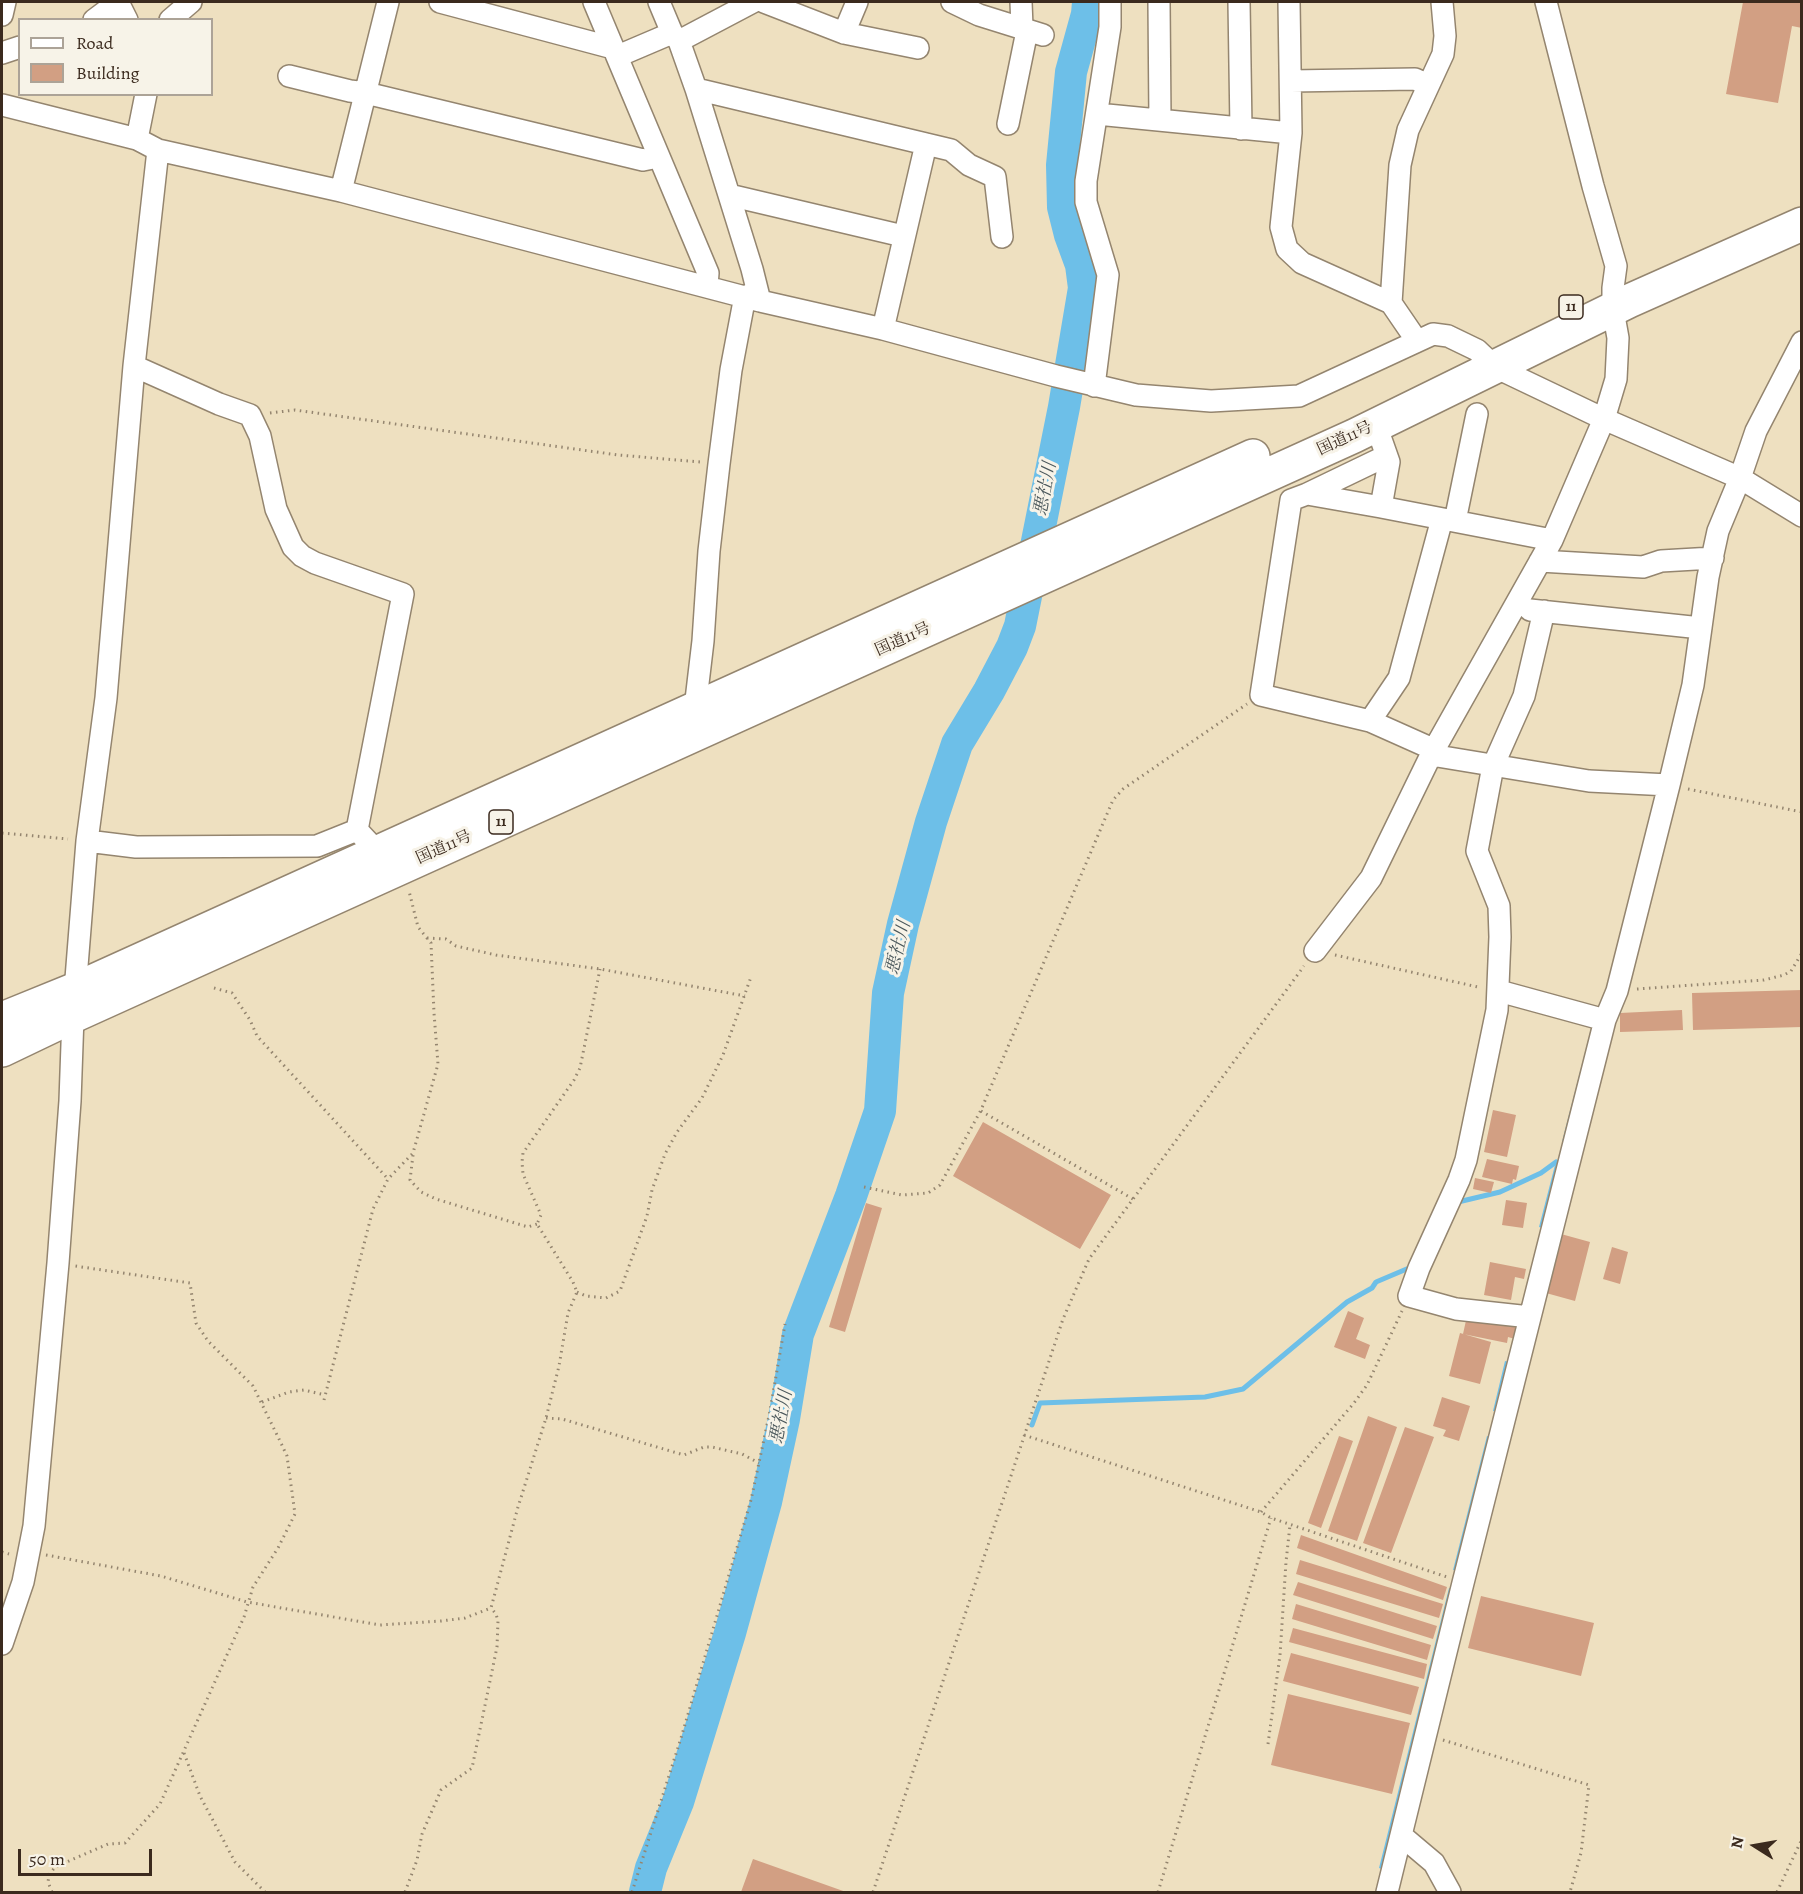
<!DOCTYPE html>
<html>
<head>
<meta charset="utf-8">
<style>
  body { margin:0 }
  #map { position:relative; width:1803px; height:1894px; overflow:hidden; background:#eee0c0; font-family:Alegreya,serif }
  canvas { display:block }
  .frame { position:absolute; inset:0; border:3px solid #3b2a1e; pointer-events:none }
  .legend { position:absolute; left:18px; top:18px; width:195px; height:78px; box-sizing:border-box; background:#f7f3e8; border:2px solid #aca397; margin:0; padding:8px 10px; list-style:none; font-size:18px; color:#3b2a1e }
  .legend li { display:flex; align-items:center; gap:12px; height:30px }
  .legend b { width:30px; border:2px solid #aca397 }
  .north { position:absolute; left:1725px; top:1816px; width:60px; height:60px; -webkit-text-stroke:4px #f7f3e8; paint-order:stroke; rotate:281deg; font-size:16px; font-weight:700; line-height:24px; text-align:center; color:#3b2a1e }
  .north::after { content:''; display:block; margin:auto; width:21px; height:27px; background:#3b2a1e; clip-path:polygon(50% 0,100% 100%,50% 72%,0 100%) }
  .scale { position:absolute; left:18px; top:1849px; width:134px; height:27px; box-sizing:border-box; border:3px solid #3b2a1e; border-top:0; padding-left:8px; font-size:18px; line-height:21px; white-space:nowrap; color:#3b2a1e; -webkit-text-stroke:4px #f7f3e8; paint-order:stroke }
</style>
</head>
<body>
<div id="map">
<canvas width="1803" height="1894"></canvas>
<div class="frame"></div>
<ul class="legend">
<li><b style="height:8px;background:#fff"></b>Road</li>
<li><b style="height:16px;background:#d29f83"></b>Building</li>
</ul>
<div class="north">N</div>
<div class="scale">50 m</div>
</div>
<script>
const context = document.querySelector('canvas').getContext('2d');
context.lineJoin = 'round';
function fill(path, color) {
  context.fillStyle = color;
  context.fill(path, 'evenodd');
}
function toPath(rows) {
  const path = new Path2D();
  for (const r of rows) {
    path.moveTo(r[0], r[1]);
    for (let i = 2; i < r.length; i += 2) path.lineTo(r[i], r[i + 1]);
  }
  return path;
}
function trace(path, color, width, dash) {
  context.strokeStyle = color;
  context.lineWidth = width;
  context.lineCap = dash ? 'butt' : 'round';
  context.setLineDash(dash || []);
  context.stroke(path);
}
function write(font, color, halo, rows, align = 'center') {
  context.font = font + ' Alegreya,"Noto Serif JP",serif';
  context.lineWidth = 6;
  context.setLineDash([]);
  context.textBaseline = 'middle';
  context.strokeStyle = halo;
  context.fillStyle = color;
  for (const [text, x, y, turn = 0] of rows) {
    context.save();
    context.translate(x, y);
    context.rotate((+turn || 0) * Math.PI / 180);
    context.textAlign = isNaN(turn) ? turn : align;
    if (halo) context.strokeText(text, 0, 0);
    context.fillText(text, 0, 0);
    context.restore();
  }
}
fill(toPath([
  [1592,1025,1594,1025,1565,1143,1562,1142],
  [1555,1165,1559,1166,1543,1228,1539,1227],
  [1505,1361,1509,1362,1497,1412,1493,1411],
  [1487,1436,1490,1437,1457,1571,1453,1570],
  [1449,1588,1452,1589,1382,1869,1379,1868]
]), '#6dbfe8');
trace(toPath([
  [1458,1202,1500,1192,1541,1173,1556,1162],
  [1032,1425,1040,1403,1205,1397,1243,1389,1347,1302,1372,1288,1376,1282,1409,1268]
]), '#6dbfe8', 5);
trace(toPath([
  [645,1892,651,1868,678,1802,730,1633,766,1502,784,1419,798,1334,851,1196,880,1111,888,993,903,924,931,822,957,744,989,691,1012,647,1020,626,1064,407,1084,288,1081,265,1070,235,1063,207,1062,165,1071,72,1087,14,1088,2]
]), '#6dbfe8', 32);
fill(toPath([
  [1743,2,1802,2,1802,28,1792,26,1778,103,1726,94],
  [1802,990,1802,1027,1693,1030,1692,993],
  [1682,1010,1683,1030,1620,1032,1620,1013],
  [1493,1110,1516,1115,1507,1157,1484,1152],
  [983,1122,1111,1195,1080,1249,953,1176],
  [1487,1159,1519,1166,1516,1180,1513,1179,1512,1184,1482,1177],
  [1475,1178,1494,1182,1491,1193,1473,1189],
  [1506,1200,1527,1203,1523,1228,1502,1225],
  [866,1203,882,1208,845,1332,829,1327],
  [1561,1234,1590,1242,1575,1301,1546,1293],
  [1612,1247,1628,1252,1620,1284,1603,1279],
  [1490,1262,1526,1269,1524,1279,1515,1277,1511,1300,1484,1295],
  [1348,1311,1364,1318,1356,1339,1370,1345,1365,1359,1334,1347],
  [1467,1316,1518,1323,1515,1339,1508,1337,1507,1343,1463,1334],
  [1460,1333,1491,1342,1480,1384,1449,1376],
  [1442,1397,1470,1406,1459,1441,1443,1436,1446,1430,1433,1426],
  [1368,1416,1397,1427,1357,1541,1328,1531],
  [1405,1427,1434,1437,1391,1553,1363,1543],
  [1339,1436,1353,1441,1321,1528,1308,1523],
  [1301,1535,1447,1587,1443,1600,1297,1548],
  [1300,1560,1443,1604,1439,1618,1296,1574],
  [1298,1582,1437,1626,1433,1639,1293,1595],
  [1481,1596,1594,1623,1581,1676,1468,1648],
  [1296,1604,1431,1645,1427,1660,1292,1619],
  [1293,1628,1427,1664,1424,1679,1289,1642],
  [1291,1653,1419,1687,1411,1715,1283,1681],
  [1288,1694,1410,1723,1392,1794,1271,1765],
  [753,1859,846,1892,741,1892]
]), '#d29f83');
const minor = toPath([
  [440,2,613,48],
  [594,2,708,273,707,286],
  [659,2,672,33,679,41,696,89,752,269,760,301],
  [764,2,844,33,918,48],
  [952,2,979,15,1043,35],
  [1021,2,1022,27],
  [1159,2,1160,120],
  [1239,2,1241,129],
  [1289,2,1291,133,1281,227,1287,249,1302,263,1391,303],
  [2,15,5,2],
  [94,20,118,2,127,20],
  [170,20,191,2],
  [844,33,857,2],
  [679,41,753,2],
  [2,53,20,47],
  [618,56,672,33],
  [289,76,350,91,366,93,643,160,658,157],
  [1291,81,1415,79,1428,85],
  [696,89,951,150,969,165,995,177,1002,237],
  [2,105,137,139,158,150,341,191,760,301,883,329,1056,376,1136,395,1211,401,1299,396,1433,334,1448,336,1477,350,1495,367,1604,419,1740,478,1802,516],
  [1097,114,1291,133],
  [1008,124,1027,31],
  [137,139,146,94],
  [341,191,388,2],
  [729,195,903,236],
  [883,329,926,144],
  [1417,341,1391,303,1400,165,1408,130,1443,54,1445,36,1442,2],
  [134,366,219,404,250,415,260,436,276,509,293,547,302,556,315,563,403,594,357,830,386,861],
  [1094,386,1108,275,1086,202,1086,181,1110,27,1110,2],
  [1376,425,1389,462,1381,507,1307,494,1291,500,1261,695,1370,721,1435,750],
  [1307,494,1386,456],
  [1381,507,1552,540],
  [1455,521,1477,414],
  [1540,561,1643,567,1661,561,1713,558],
  [1530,610,1701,628],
  [694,717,703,641,709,551,719,464,731,370,745,296],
  [1370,721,1399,678,1442,519],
  [1431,755,1589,781,1669,785],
  [87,841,136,847,317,846,357,830],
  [1315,951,1371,878,1431,755,1552,540,1604,419,1616,379,1618,338,1613,310,1613,288,1616,266,1593,186,1546,2],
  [1499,991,1605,1020],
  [1530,1317,1456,1309,1409,1296,1419,1268,1459,1180,1466,1160,1497,1010,1500,937,1499,906,1477,851,1493,766,1524,696,1544,611],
  [2,1644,23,1582,34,1526,58,1263,70,1101,73,1016,87,841,106,698,134,366,158,150],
  [1402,1836,1434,1863,1450,1892],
  [1387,1892,1463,1583,1605,1020,1617,991,1669,785,1693,685,1708,577,1718,531,1740,478,1756,431,1802,342]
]);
const trunk = toPath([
  [2,1019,76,989,1253,456],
  [2,1050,73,1016,1354,436,1629,301,1802,224]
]);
trace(minor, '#94856f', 24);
trace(trunk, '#94856f', 36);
trace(toPath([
  [270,413,295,410,618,455,701,462],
  [1688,789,1802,812],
  [2,833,68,839],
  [427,938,446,939,456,946,496,955,600,969,745,996],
  [1335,955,1478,987],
  [214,988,232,993,250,1020,257,1036,388,1179],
  [1637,989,1764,980,1784,975,1791,971,1802,953],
  [981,1111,1133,1199],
  [413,1155,410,1180,421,1192,436,1199,528,1227,537,1224],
  [864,1187,902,1195,928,1193,940,1185,981,1110,1113,800,1123,789,1247,704],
  [577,1292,586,1296,606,1298,620,1291,647,1216,652,1190,665,1154,677,1132,702,1098,723,1055,751,977],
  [324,1400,373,1209,388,1179,413,1153,438,1064,434,1013,431,943,418,927,409,891],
  [262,1402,289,1392,304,1390,325,1395],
  [546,1418,562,1419,684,1455,704,1447,712,1447,742,1454,759,1463],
  [1024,1435,1261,1512,1271,1518,1447,1577],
  [1261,1512,1354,1403,1367,1385,1402,1311],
  [2,1552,9,1554],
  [46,1555,161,1576,247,1602,380,1625,441,1621,465,1618,491,1608,518,1507,546,1418,559,1366,568,1313,577,1292,573,1282,537,1224,541,1215,523,1174,522,1162,523,1153,574,1080,580,1068,600,969],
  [1443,1740,1589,1785,1581,1853,1570,1892],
  [1268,1744,1280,1655,1286,1562,1290,1525],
  [184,1753,200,1796,235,1862,265,1892],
  [52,1892,48,1882,49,1875,55,1867,108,1844,125,1843,160,1804,244,1617,253,1587,278,1548,295,1514,287,1456,280,1441,253,1386,208,1341,196,1323,190,1283,75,1266],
  [405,1892,417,1860,422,1834,441,1790,472,1768,497,1647,498,1621,496,1614,491,1608],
  [632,1892,681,1738,751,1500,770,1411,785,1324],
  [873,1892,1063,1319,1089,1259,1304,966],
  [1158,1892,1271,1518],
  [1777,1892,1802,1839]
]), '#94856f', 3, [1.5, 4.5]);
trace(minor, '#fff', 21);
trace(trunk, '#fff', 33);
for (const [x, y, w] of [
  [1571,307,24],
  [501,822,24]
]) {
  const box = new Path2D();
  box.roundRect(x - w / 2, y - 12, w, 24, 4.5);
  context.fillStyle = '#f7f3e8';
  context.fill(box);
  trace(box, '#3b2a1e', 1.5);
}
write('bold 15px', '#3b2a1e', null, [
  ["11",1571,307],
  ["11",501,822]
]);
write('16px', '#3b2a1e', '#f7f3e8', [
  ["国道11号",1345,439,-25],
  ["国道11号",903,640,-24],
  ["国道11号",444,848,-24]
]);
write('italic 18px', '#4a575b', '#f7f3e8', [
  ["悪社川",1046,489,-79],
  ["悪社川",899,948,-76],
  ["悪社川",782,1417,-79]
]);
</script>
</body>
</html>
